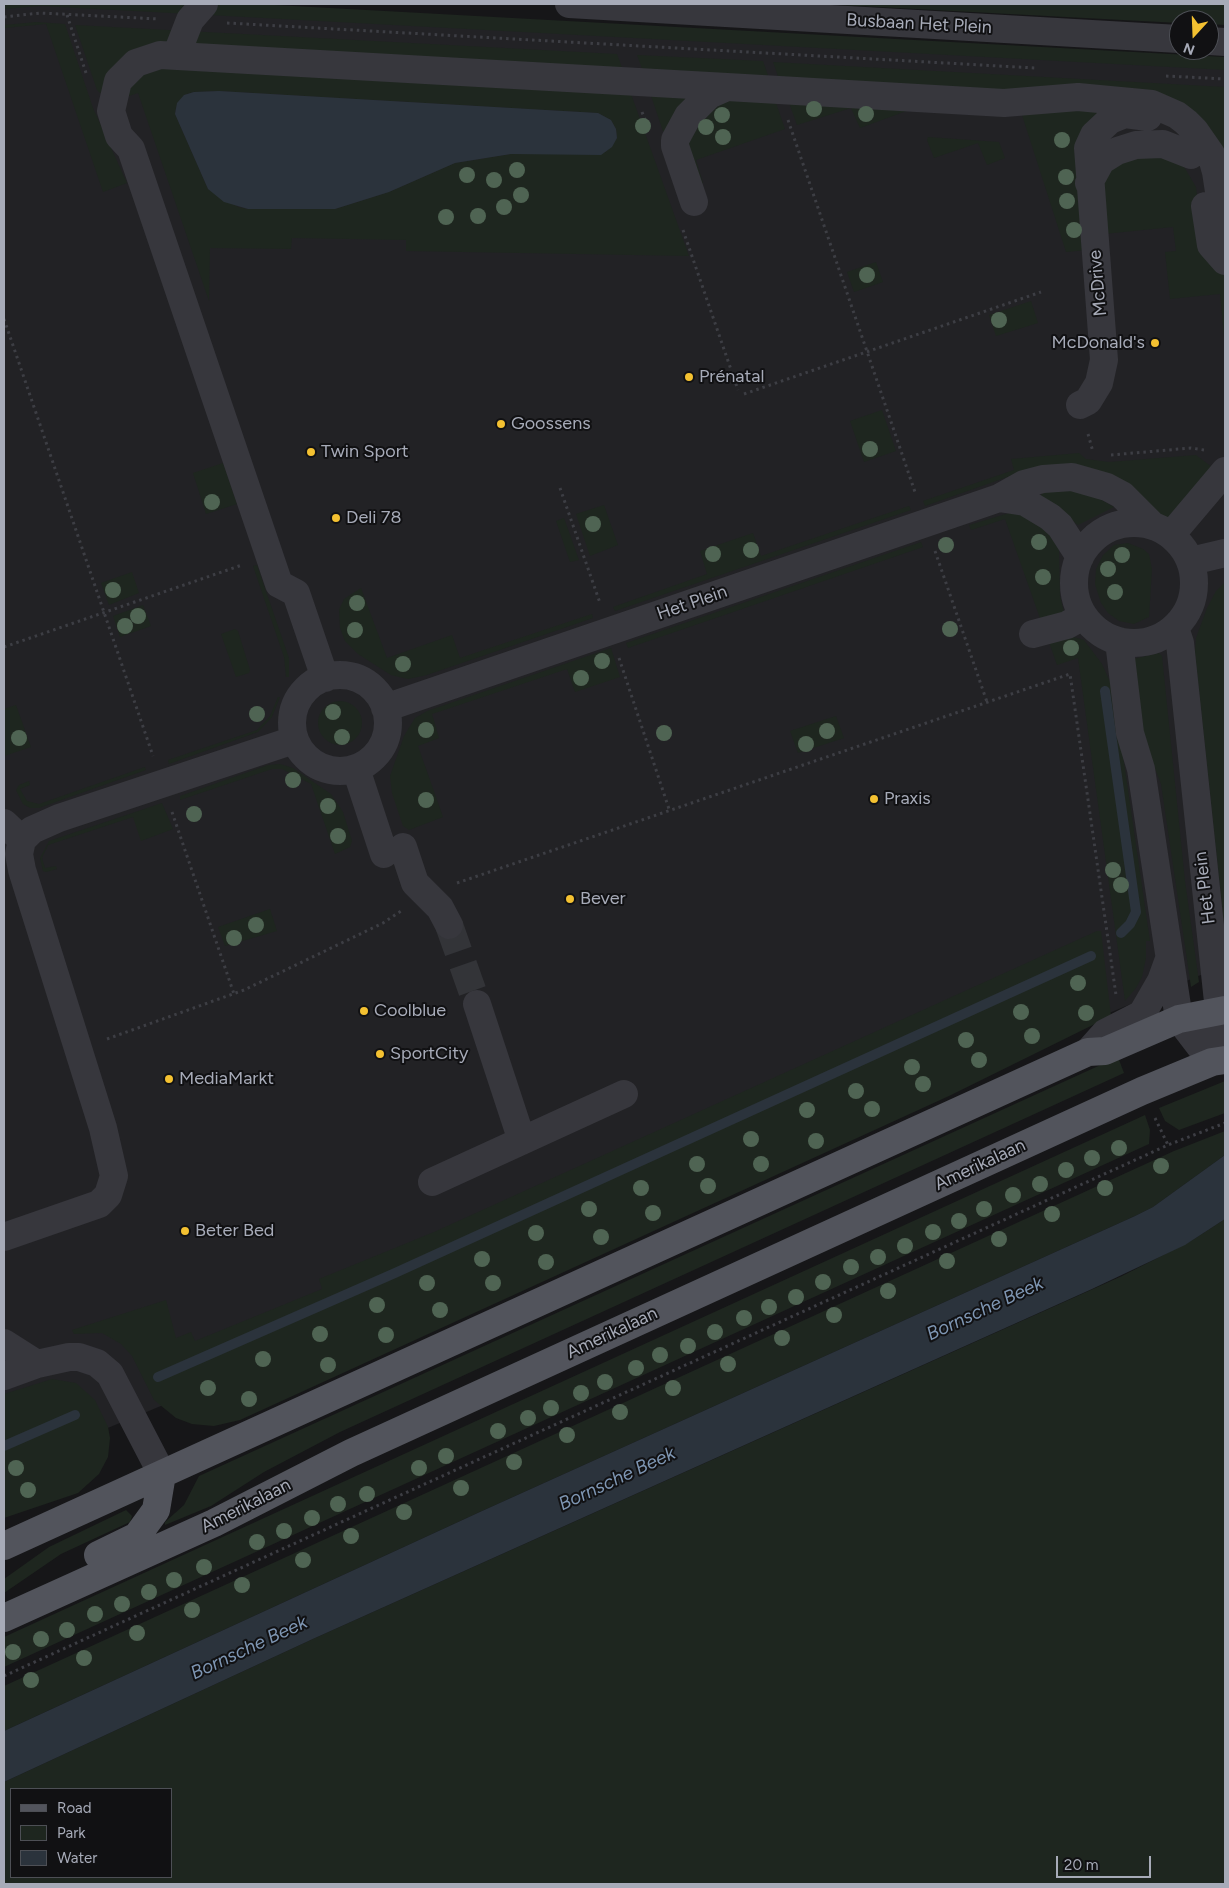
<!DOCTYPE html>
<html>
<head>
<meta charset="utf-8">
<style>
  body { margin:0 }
  #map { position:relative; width:1229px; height:1888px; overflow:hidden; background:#161618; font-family:Figtree,sans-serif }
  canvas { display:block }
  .frame { position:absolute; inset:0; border:5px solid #a7abb8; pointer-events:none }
  .legend { position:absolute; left:10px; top:1788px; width:162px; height:90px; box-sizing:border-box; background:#111113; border:1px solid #4d4f55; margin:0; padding:6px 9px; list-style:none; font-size:15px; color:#a7abb8 }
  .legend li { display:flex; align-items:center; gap:10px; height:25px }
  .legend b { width:25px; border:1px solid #4d4f55 }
  .north { position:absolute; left:1169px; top:10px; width:50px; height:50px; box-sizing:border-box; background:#111113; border:1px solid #4d4f55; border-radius:50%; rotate:200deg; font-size:14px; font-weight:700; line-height:20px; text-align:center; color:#a7abb8 }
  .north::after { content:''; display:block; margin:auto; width:18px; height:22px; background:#f4c131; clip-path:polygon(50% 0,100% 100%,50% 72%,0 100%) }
  .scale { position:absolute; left:1056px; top:1856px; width:95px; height:22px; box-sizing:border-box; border:2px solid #a7abb8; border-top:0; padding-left:6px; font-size:15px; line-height:18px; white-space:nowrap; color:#a7abb8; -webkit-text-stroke:4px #111113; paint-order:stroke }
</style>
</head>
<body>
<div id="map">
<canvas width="1229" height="1888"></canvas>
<div class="frame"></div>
<ul class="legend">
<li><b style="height:6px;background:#52545c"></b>Road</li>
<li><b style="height:14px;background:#1e261f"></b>Park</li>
<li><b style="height:14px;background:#2b333c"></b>Water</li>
</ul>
<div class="north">N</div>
<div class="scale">20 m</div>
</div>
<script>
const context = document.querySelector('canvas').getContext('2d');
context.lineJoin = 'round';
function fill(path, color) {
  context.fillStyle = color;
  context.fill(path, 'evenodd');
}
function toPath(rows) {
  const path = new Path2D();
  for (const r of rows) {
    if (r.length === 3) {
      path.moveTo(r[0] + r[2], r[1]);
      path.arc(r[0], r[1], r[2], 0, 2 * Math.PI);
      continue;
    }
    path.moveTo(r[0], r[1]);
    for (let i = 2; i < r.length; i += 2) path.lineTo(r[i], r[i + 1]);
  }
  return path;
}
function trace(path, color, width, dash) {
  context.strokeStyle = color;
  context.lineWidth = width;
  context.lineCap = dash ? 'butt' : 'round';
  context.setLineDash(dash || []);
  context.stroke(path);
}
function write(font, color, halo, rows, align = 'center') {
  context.font = font + ' Figtree,sans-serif';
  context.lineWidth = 4;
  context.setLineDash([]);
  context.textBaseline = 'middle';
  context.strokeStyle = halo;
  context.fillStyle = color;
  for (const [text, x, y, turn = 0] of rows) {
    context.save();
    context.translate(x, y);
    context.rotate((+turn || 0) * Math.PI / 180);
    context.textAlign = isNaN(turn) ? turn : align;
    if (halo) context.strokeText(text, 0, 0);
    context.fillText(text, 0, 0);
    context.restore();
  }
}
fill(toPath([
  [4,4,169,4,1225,69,1225,965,4,1471]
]), '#222225');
fill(toPath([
  [4,4,257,4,1225,57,1225,70,41,6,4,9],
  [821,4,1225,4,1225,25,1209,24,1209,20,1179,20,1179,23],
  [36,22,65,24,93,108,127,183,103,192,46,24,4,28,4,25],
  [75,25,617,54,624,73,166,47,100,93,97,90],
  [637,55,763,61,770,81,644,74],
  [773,62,1225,87,1225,172,1206,131,1032,94,780,82],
  [152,67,630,91,689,256,406,251,406,240,292,238,291,249,210,248,209,301,138,93,126,97,127,87],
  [219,91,598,113,611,120,616,129,617,138,606,152,511,154,455,163,389,192,335,209,248,209,238,207,208,189,175,114,176,107,184,95,194,92],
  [650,93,689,95,665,134,663,131],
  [728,100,775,100,785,129,696,160,703,183,694,186,686,150,690,137,709,110],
  [788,100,1098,107,1088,250,1066,252,1022,115,912,109,860,128,851,108,797,125],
  [928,137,999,142,1005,158,987,165,978,143,934,158,927,140],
  [1148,152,1183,165,1196,187,1205,253,1225,275,1225,347,1220,294,1170,299,1165,252,1176,251,1173,227,1104,234,1101,172],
  [876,262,883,282,854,292,847,272],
  [1031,301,1038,323,996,336,989,315],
  [882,410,896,451,864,462,850,421],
  [1079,453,1086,459,1109,462,1196,455,1216,470,1167,520,1158,512,1016,474,925,506,923,501,1014,470,1011,459],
  [223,463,237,504,206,514,193,473],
  [1061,487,1091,494,1114,507,1078,525,1041,496,1042,491],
  [604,505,618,545,590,556,576,514],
  [909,506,911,510,615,611,613,607,707,574,700,551,753,533,761,556],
  [1009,513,1022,514,1049,532,1059,549,1060,596,1065,616,1042,624,1005,519,971,530,969,525],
  [564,518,579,560,570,562,556,521],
  [921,542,923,547,628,648,626,643],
  [1128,543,1143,549,1149,554,1152,569,1149,617,1134,624,1119,621,1108,613,1101,603,1095,584,1096,569,1103,555,1114,545],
  [257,565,289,658,289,677,286,677,284,657,253,566],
  [132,572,139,593,109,605,101,583],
  [1225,582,1225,933,1195,652,1196,638,1207,608,1216,591],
  [361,588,387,658,452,635,460,658,592,614,593,618,427,675,408,679,391,675,383,670,358,654,345,641,340,628,339,610,344,599],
  [143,605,151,626,120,637,113,616],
  [235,629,238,631,250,670,249,673,236,677,221,634],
  [1070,636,1084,640,1102,664,1111,684,1118,721,1150,941,1146,941,1146,958,1142,977,1136,988,1125,1001,1078,658,1057,665,1049,642],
  [611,648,620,677,575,692,567,669,432,714,439,738,418,746,443,817,409,830,403,826,392,793,390,776,404,736,415,718,427,711],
  [1159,653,1162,656,1185,881,1199,982,1191,987,1161,784,1138,724,1133,659],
  [278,697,280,697,272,717,258,732,169,764,168,760,257,730,270,716],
  [340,723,22],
  [16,705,31,747,4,756,4,709],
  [836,716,844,738,798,753,790,731],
  [268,765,280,764,293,768,331,794,343,812,352,841,350,847,335,854,311,784,282,769,272,769,180,800,180,796],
  [145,767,146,770,39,808,30,808,23,804,16,790,19,785,29,781,30,785,20,789,27,801,39,804],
  [162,803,173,829,141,841,133,817,48,845,42,858,45,868,56,866,57,869,46,872,43,871,40,858,49,841],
  [270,909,277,931,225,946,218,927],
  [1097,931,1101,931,1111,1016,949,1096,240,1420,214,1426,192,1424,176,1418,154,1400,132,1356,121,1344,102,1333,74,1334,72,1330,166,1300,176,1338,191,1332,195,1341,322,1289,319,1279,434,1232],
  [1118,1057,1124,1073,340,1432,264,1472,211,1506,165,1525,165,1522,184,1505,199,1476],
  [1225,1081,1225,1113,1179,1130,1165,1121,1159,1108],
  [1145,1115,1150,1130,1149,1144,4,1667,4,1637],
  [1225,1131,1225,1155,1153,1207,1135,1216,482,1511,4,1731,4,1686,1174,1151],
  [1225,1219,1225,1884,4,1884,4,1782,315,1638,1122,1276,1191,1241],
  [11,1789,171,1789,171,1877,11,1877],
  [52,1379,76,1383,95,1400,108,1427,110,1438,108,1457,99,1474,78,1493,4,1518,4,1394],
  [126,1510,132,1516,130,1522,61,1554,4,1593,4,1579,49,1547]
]), '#1e261f');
fill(toPath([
  [219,91,598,113,611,120,616,129,617,138,612,147,601,155,511,154,455,163,389,192,335,209,248,209,224,202,208,189,175,114,177,103,184,95,194,92],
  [1225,1155,1225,1219,1185,1245,1092,1289,315,1638,4,1782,4,1731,482,1511,1135,1216,1153,1207]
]), '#2b333c');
trace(toPath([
  [1105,691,1136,912,1130,924,1121,933],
  [158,1377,395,1273,1091,956],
  [4,1446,75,1415]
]), '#2b333c', 10);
trace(toPath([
  [449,925,477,1004]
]), '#333438', 28, [28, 14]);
trace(toPath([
  [67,15,87,76],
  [4,17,40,13,159,19],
  [227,23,1035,68],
  [1166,76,1225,79],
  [642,112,648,127],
  [788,120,916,495],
  [683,230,738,390],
  [4,319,153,756],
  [744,394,1041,292],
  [1088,434,1093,452],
  [1111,455,1191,448,1204,450],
  [560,488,600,603],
  [935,551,987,702],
  [4,647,242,565],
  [619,658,669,809],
  [172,812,234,994],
  [457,883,1070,674,1116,995],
  [107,1039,244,990,383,923,401,911],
  [1155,1118,1168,1145],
  [4,1676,1168,1145,1225,1123]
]), '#3d3e44', 3, [2.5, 4]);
trace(toPath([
  [569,4,1179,39],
  [1209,41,1225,42],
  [176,56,190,20,204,4],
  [1089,183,1101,161,1117,151,1136,145,1163,144,1191,155],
  [694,202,675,146,675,140,688,116,709,95,727,87,1004,103,1078,97,1152,104,1177,115,1186,122,1195,131,1211,154,1216,172,1225,231],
  [1205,206,1211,245,1225,261],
  [1080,405,1088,401,1099,383,1104,360,1088,148,1094,135,1110,120,1125,114,1148,117],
  [999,498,1025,502,1050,517,1060,526,1080,557],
  [1134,583,60],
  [1171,535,1225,471],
  [1191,561,1225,553],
  [1175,628,1180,643,1219,1011,1212,1062],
  [1033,634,1067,625,1083,616],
  [1119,641,1130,733,1141,769,1179,1019,1212,1062],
  [340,723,48],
  [325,678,296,593,279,584,131,149,119,136,111,111,118,81,136,63,160,55,727,87],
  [385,708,999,498,1024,484,1043,479,1072,477,1107,487,1122,495,1153,526],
  [356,769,384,854],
  [4,823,22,840,19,854,22,870,103,1128,114,1176,108,1195,99,1204,4,1237],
  [22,840,32,830,59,818,294,740],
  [403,847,415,883,440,908,449,925],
  [477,1004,522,1141],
  [1088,1052,1105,1033,1142,1014,1161,981,1169,959],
  [432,1182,624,1094],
  [4,1343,37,1364],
  [4,1376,37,1364,69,1357,79,1357,97,1363,110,1374,162,1474]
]), '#37373d', 28);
trace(toPath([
  [4,1546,1088,1052,1105,1051,1179,1019,1225,1010],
  [98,1555,137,1536,156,1510,162,1474],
  [4,1618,214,1523,351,1453,1142,1091,1212,1062,1225,1060]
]), '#52545c', 28);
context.fillStyle = '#4f6453';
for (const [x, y] of [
  [814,109],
  [866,114],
  [722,115],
  [643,126],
  [706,127],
  [723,137],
  [1062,140],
  [517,170],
  [467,175],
  [1066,177],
  [494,180],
  [521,195],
  [1067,201],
  [504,207],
  [478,216],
  [446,217],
  [1074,230],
  [867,275],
  [999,320],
  [870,449],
  [212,502],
  [593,524],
  [1039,542],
  [946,545],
  [751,550],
  [713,554],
  [1122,555],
  [1108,569],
  [1043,577],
  [113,590],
  [1115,592],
  [357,603],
  [138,616],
  [125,626],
  [950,629],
  [355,630],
  [1071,648],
  [602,661],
  [403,664],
  [581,678],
  [333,712],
  [257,714],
  [426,730],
  [827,731],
  [664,733],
  [342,737],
  [19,738],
  [806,744],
  [293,780],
  [426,800],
  [328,806],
  [194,814],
  [338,836],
  [1113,870],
  [1121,885],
  [256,925],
  [234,938],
  [1078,983],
  [1021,1012],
  [1086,1013],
  [1032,1036],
  [966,1040],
  [979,1060],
  [912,1067],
  [923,1084],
  [856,1091],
  [872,1109],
  [807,1110],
  [751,1139],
  [816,1141],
  [1119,1148],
  [1092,1158],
  [697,1164],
  [761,1164],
  [1161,1166],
  [1066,1170],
  [1040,1184],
  [708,1186],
  [641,1188],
  [1105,1188],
  [1013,1195],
  [589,1209],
  [984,1209],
  [653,1213],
  [1052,1214],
  [959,1221],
  [933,1232],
  [536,1233],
  [601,1237],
  [999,1239],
  [905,1246],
  [878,1257],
  [482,1259],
  [947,1261],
  [546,1262],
  [851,1267],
  [823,1282],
  [427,1283],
  [493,1283],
  [888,1291],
  [796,1297],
  [377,1305],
  [769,1307],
  [440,1310],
  [834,1315],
  [744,1318],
  [715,1332],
  [320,1334],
  [386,1335],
  [782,1338],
  [688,1346],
  [660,1355],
  [263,1359],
  [728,1364],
  [328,1365],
  [636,1368],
  [605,1382],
  [208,1388],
  [673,1388],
  [581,1393],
  [249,1399],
  [551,1408],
  [620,1412],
  [528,1418],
  [498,1431],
  [567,1435],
  [446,1456],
  [514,1462],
  [16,1468],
  [419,1468],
  [461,1488],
  [28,1490],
  [367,1494],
  [338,1504],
  [404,1512],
  [312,1518],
  [284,1531],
  [351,1536],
  [257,1542],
  [303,1560],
  [204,1567],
  [174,1580],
  [242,1585],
  [149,1592],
  [122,1604],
  [192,1610],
  [95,1614],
  [67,1630],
  [137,1633],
  [41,1639],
  [13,1652],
  [84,1658],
  [31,1680]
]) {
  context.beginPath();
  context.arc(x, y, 8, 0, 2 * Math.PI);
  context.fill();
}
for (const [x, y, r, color] of [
  [1155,343,5,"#f4c131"],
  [689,377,5,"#f4c131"],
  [501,424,5,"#f4c131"],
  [311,452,5,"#f4c131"],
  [336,518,5,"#f4c131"],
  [874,799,5,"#f4c131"],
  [570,899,5,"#f4c131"],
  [364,1011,5,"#f4c131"],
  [380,1054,5,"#f4c131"],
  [169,1079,5,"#f4c131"],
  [185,1231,5,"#f4c131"]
]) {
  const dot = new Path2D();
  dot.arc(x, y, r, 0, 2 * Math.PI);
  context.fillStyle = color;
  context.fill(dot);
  trace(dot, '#111113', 2);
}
write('18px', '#a7abb8', '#111113', [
  ["Busbaan Het Plein",919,24,3],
  ["McDrive",1098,283,-95],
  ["Het Plein",692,603,-19],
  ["Het Plein",1205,888,-97],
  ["Amerikalaan",980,1165,-25],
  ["Amerikalaan",612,1333,-25],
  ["Amerikalaan",246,1506,-27]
]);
write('18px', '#a7abb8', '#111113', [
  ["McDonald's",1145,343,"right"],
  ["Prénatal",699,377],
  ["Goossens",511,424],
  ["Twin Sport",321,452],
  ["Deli 78",346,518],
  ["Praxis",884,799],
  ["Bever",580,899],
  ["Coolblue",374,1011],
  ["SportCity",390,1054],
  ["MediaMarkt",179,1079],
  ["Beter Bed",195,1231]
], 'left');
write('italic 19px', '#7e96b3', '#111113', [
  ["Bornsche Beek",985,1309,-25],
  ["Bornsche Beek",617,1479,-25],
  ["Bornsche Beek",249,1648,-25]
]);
</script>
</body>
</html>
